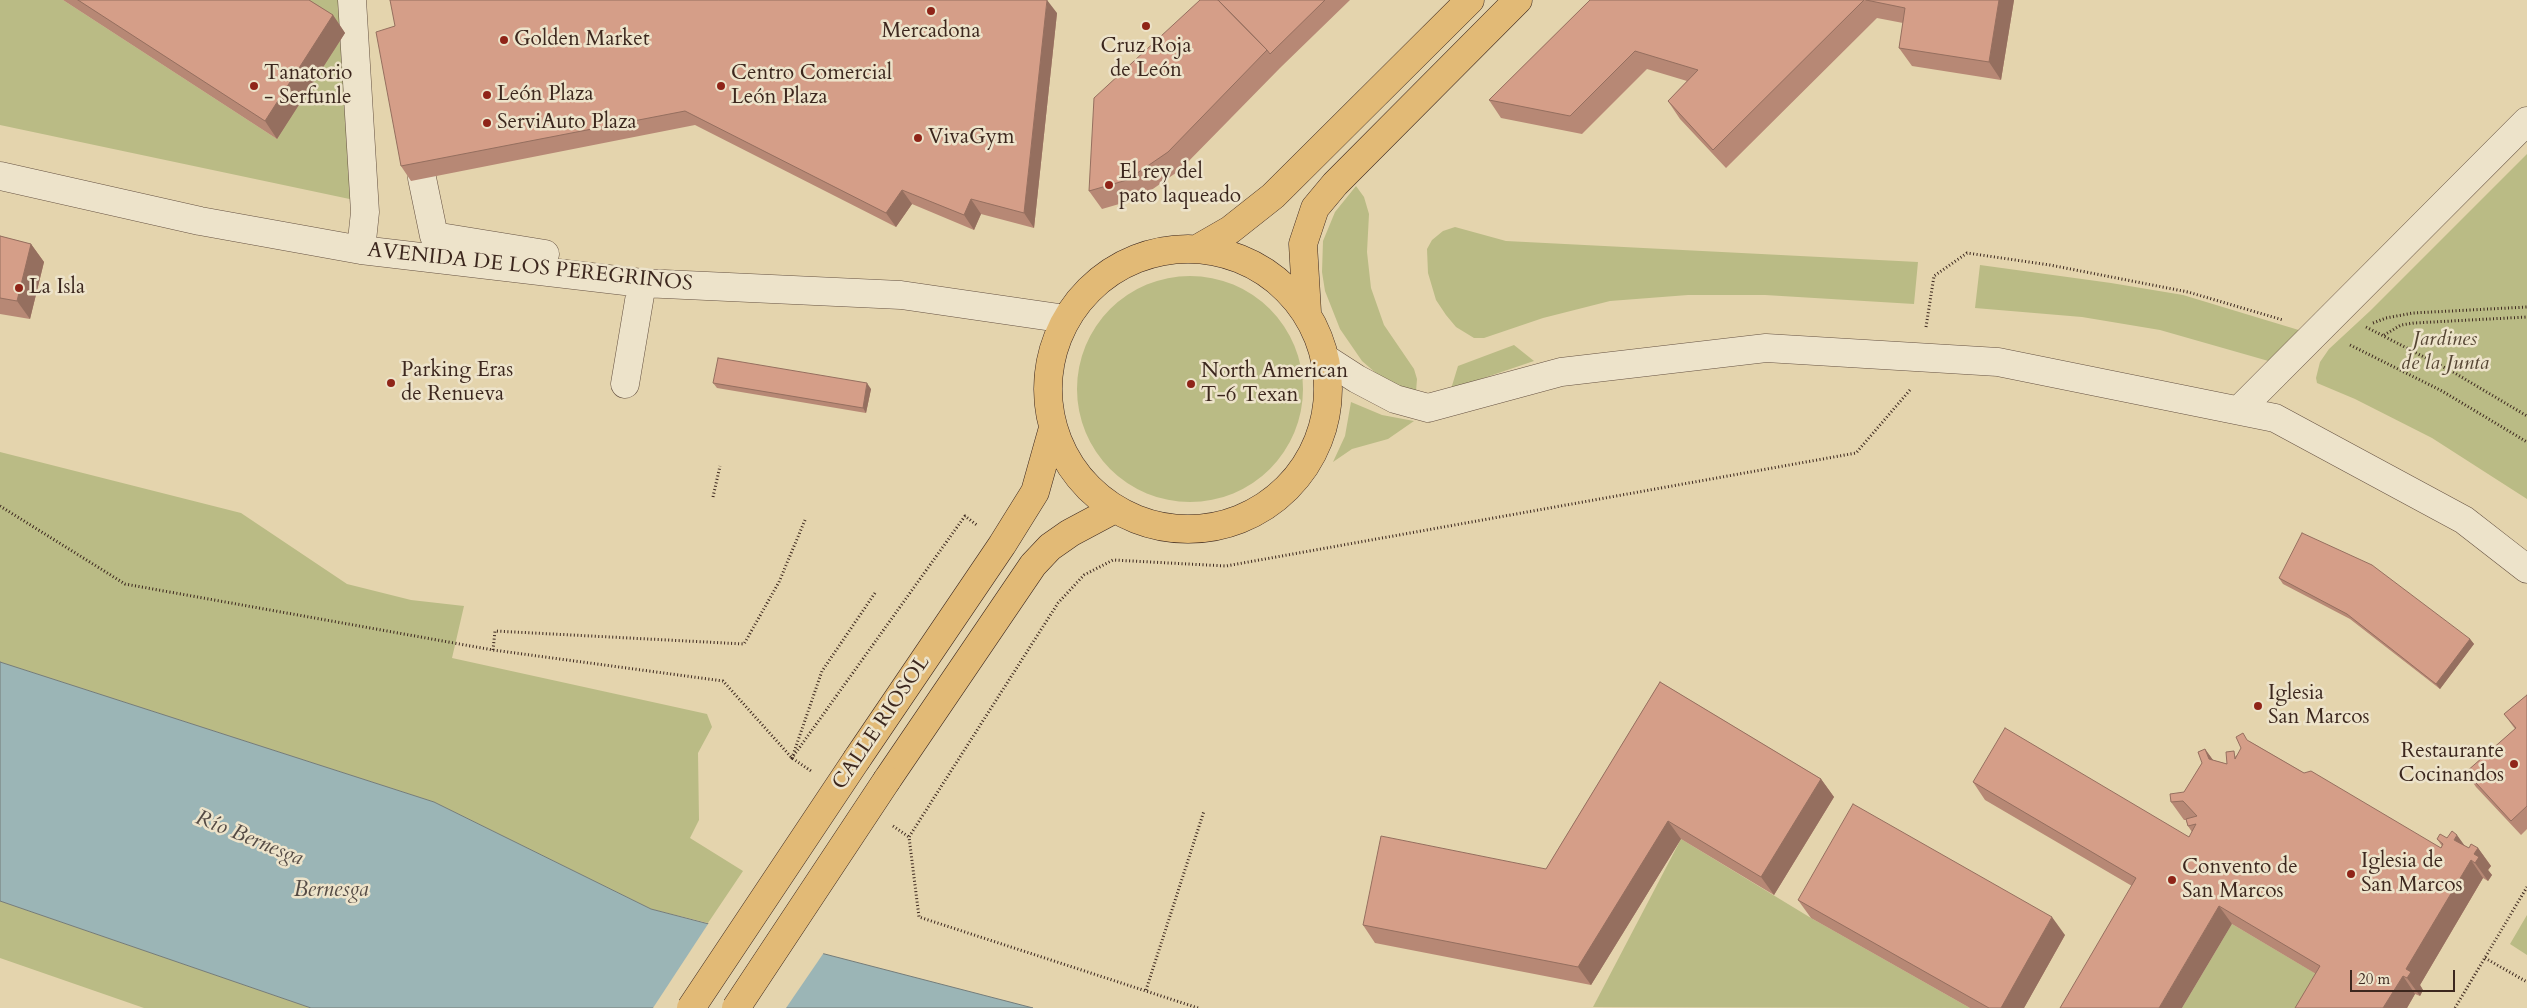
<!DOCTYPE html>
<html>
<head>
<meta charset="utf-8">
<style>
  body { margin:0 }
  #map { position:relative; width:2527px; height:1008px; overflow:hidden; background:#e4d4ad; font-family:Cardo,serif }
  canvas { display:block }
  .scale { position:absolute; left:2350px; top:970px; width:105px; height:22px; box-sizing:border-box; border:2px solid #3c271e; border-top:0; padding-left:6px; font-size:15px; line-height:18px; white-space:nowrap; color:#3c271e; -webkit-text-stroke:4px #ede3ca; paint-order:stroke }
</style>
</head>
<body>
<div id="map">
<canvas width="2527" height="1008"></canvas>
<div class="scale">20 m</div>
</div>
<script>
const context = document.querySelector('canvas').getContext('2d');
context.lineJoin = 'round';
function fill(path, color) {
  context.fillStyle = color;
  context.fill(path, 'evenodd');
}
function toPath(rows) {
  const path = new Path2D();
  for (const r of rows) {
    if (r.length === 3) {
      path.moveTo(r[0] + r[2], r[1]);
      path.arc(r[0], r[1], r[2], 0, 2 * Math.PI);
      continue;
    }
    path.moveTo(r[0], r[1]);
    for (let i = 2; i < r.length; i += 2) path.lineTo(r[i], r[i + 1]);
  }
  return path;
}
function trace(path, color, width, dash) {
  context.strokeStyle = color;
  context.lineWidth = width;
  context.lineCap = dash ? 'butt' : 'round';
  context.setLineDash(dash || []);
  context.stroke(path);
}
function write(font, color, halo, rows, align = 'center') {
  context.font = font + ' Cardo,serif';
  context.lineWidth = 5;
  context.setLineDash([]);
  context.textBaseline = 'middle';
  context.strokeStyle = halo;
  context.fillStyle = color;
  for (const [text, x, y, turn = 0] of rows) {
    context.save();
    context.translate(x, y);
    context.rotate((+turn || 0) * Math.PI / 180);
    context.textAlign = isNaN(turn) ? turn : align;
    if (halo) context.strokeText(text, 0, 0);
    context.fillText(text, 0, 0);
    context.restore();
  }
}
fill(toPath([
  [0,0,63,0,277,139,294,0,344,0,359,201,0,125],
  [2527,154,2527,499,2432,438,2355,399,2317,383,2316,378,2320,362,2329,349,2370,311],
  [1356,186,1364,197,1369,214,1367,252,1371,288,1384,325,1414,369,1417,379,1416,392,1402,389,1377,374,1362,361,1340,329,1325,291,1322,272,1323,241,1335,212],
  [1455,227,1506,241,1918,262,1914,304,1765,295,1688,295,1610,301,1543,318,1484,338,1474,338,1456,327,1446,315,1436,300,1428,273,1427,249,1432,240,1443,231],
  [1980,265,2111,283,2183,295,2302,331,2272,362,2160,330,2082,317,1975,308],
  [1190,389,113],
  [1514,345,1534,361,1451,389,1458,366],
  [1351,402,1382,415,1414,421,1388,439,1352,449,1333,462,1345,436],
  [0,452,241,513,347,584,411,600,464,606,452,658,707,714,712,727,698,753,699,820,690,838,743,871,708,923,651,909,434,802,0,662],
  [1681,839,1811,918,1970,1008,1593,1007],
  [0,901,311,1008,144,1008,0,958],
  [2527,915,2527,955,2510,944],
  [2232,924,2333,984,2318,1008,2182,1008]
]), '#babb85');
const water = toPath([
  [0,662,434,802,651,909,1033,1008,311,1008,0,901,0,662]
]);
fill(water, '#9bb5b6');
trace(water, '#757c79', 1);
fill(toPath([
  [710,921,825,951,786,1008,653,1008]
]), '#e4d4ad');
const minor = toPath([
  [352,0,365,212,361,250],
  [0,176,200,221,361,250,642,283,901,295,1066,319],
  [422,178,434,236,545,254],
  [1326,359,1357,379,1395,399,1428,408,1561,372,1766,348,1998,362,2275,418,2464,520,2527,569],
  [625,384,642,283],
  [2239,410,2527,121]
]);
const major = toPath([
  [1197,249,1230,230,1273,196,1470,0],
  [1188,389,140],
  [1307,312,1303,244,1315,208,1335,184,1518,0],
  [857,759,1002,545,1035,492,1053,428],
  [887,780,1033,565,1050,547,1070,533,1115,509]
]);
trace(minor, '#665242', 29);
trace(major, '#3c271e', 29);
trace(toPath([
  [2373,323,2386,318,2413,313,2527,307],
  [1926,327,1934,276,1967,253,2050,265,2188,292,2283,320],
  [2366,327,2453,372,2527,416],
  [2384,335,2401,325,2414,323,2527,317],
  [2350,345,2442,391,2527,442],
  [713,497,720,466],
  [0,506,125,584,493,650,723,681,792,758,811,771],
  [875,593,822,671,792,758,965,516,978,526],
  [493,650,495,631,744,644,779,582,805,520],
  [893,826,909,837],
  [2485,958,2527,982],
  [1146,990,1204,811],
  [1198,1008,919,917,909,837,1058,603,1084,575,1113,560,1226,566,1856,453,1910,390],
  [2455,1008,2527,887]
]), '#3c271e', 3, [1, 2.5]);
trace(minor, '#ede3ca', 28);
trace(major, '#e2ba76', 28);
const majorBridge = toPath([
  [691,1008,857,759],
  [736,1008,887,780]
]);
trace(majorBridge, '#3c271e', 29, []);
trace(majorBridge, '#e2ba76', 28);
fill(toPath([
  [63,0,309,0,333,15,345,33,277,139],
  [1200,0,1350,0,1280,68,1180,170,1140,198,1102,209,1089,191],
  [1590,0,2014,0,2001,80,1912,66,1899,48,1903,23,1877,18,1726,168,1680,119,1668,101,1687,81,1647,69,1582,134,1501,118,1489,100],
  [1057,13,1034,228,981,214,974,230,912,204,896,227,695,125,411,181,401,166,395,26],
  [0,236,31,244,44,262,30,319,0,314],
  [713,383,871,389,866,413,717,388],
  [2279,578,2470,639,2474,644,2440,689,2350,619,2283,584],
  [1660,682,1821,779,1834,797,1774,895,1681,839,1591,985,1375,943,1363,925,1546,869],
  [2527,695,2527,829,2521,835,2476,787,2466,772,2515,729,2504,714],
  [2249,741,2304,773,2441,848,2442,846,2437,839,2447,838,2469,848,2478,848,2491,866,2488,870,2492,875,2488,881,2483,878,2420,985,2423,990,2420,996,2415,994,2407,1008,2295,1008,2316,974,2232,924,2132,886,1985,800,1973,782,2189,837,2192,832,2188,826,2186,820,2184,820,2171,802,2184,792,2202,763,2205,749,2213,760,2227,764,2237,755],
  [1798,900,2065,935,2024,1008,1970,1008,1811,918]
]), '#b78875');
fill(toPath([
  [1047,0,1057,13,1034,228,1024,213],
  [1999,0,2014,0,2001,80,1989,62],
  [333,15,345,33,277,139,265,121],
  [902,190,912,204,896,227,886,213],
  [971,199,981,214,974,230,964,215],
  [31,244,44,262,30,319,17,301],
  [867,383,871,389,866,413,863,408],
  [2470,639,2474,644,2440,689,2436,684],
  [2205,749,2218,767,2209,759],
  [1821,779,1834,797,1774,895,1761,877],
  [1668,821,1681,839,1591,985,1578,967],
  [2457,835,2470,853,2454,840],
  [2478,848,2491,866,2488,870,2492,875,2488,881,2475,863,2474,854],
  [2471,860,2483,878,2420,985,2423,990,2420,996,2407,978,2406,969],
  [2219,906,2232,924,2182,1008,2159,1008],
  [2052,917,2065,935,2024,1008,2001,1008],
  [2403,976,2415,994,2407,1008,2383,1008]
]), '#956f5f');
const building = toPath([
  [78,0,309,0,333,15,265,121,78,0],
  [390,0,1047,0,1024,213,971,199,964,215,902,190,886,213,685,111,401,166,376,32,395,26,390,0],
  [1200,0,1218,0,1267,50,1168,152,1127,180,1089,191,1094,98,1200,0],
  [1218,0,1325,0,1270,54,1267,50,1218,0],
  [1590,0,1864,0,1713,150,1668,101,1698,70,1635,51,1570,116,1489,100,1590,0],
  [1866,0,1999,0,1989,62,1899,48,1905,8,1866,0],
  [0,236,31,244,17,301,0,298,0,236],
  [718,358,867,383,863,408,713,383,718,358],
  [2302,533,2372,565,2470,639,2436,684,2347,614,2279,578,2302,533],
  [1660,682,1821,779,1761,877,1668,821,1578,967,1363,925,1381,836,1546,869,1660,682],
  [2527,695,2527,806,2511,821,2466,772,2516,728,2504,714,2527,695],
  [2005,728,2189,837,2196,824,2188,826,2186,819,2197,816,2183,801,2171,802,2170,794,2184,792,2202,763,2198,752,2205,749,2209,759,2227,764,2226,752,2234,751,2235,759,2241,748,2236,737,2243,733,2247,740,2304,773,2311,771,2441,848,2443,844,2437,839,2440,834,2447,838,2452,831,2457,835,2454,840,2469,848,2471,844,2478,848,2474,854,2479,857,2475,863,2471,860,2406,969,2411,972,2407,978,2403,976,2383,1008,2295,1008,2320,966,2219,906,2159,1008,2160,1008,2060,1008,2136,878,1973,782,2005,728],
  [1853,804,2052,917,2001,1008,1989,1008,1798,900,1853,804]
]);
fill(building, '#d59e88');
trace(building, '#956f5f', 1);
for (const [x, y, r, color] of [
  [931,11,5,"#8f2418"],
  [1146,26,5,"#8f2418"],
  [504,40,5,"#8f2418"],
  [254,86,5,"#8f2418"],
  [721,86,5,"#8f2418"],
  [487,95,5,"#8f2418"],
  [487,123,5,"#8f2418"],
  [918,138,5,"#8f2418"],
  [1109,185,5,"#8f2418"],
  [19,288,5,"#8f2418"],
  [391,383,5,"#8f2418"],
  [1191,384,5,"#8f2418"],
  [2258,706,5,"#8f2418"],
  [2514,764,5,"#8f2418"],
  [2351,874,5,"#8f2418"],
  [2172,880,5,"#8f2418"]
]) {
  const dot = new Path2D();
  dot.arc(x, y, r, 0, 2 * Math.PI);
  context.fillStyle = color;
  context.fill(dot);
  trace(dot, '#ede3ca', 2);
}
write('21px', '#3c271e', '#ede3ca', [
  ["Mercadona",931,32,"center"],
  ["Golden Market",514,40],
  ["Cruz Roja",1146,47,"center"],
  ["de León",1146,71,"center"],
  ["Tanatorio",264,74],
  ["- Serfunle",264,98],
  ["Centro Comercial",731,74],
  ["León Plaza",731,98],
  ["León Plaza",497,95],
  ["ServiAuto Plaza",497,123],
  ["VivaGym",928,138],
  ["El rey del",1119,173],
  ["pato laqueado",1119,197],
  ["La Isla",29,288],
  ["Parking Eras",401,371],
  ["de Renueva",401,395],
  ["North American",1201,372],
  ["T-6 Texan",1201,396],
  ["Iglesia",2268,694],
  ["San Marcos",2268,718],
  ["Restaurante",2504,752,"right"],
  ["Cocinandos",2504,776,"right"],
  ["Iglesia de",2361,862],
  ["San Marcos",2361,886],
  ["Convento de",2182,868],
  ["San Marcos",2182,892]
], 'left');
write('21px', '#3c271e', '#ede3ca', [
  ["AVENIDA DE LOS PEREGRINOS",530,268,6],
  ["CALLE RIOSOL",882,723,-56]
]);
write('italic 21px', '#554533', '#ede3ca', [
  ["Jardines",2445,340],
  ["de la Junta",2445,364]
]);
write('italic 22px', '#544a44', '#ede3ca', [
  ["Río Bernesga",249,839,22],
  ["Bernesga",331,891]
]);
</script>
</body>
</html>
